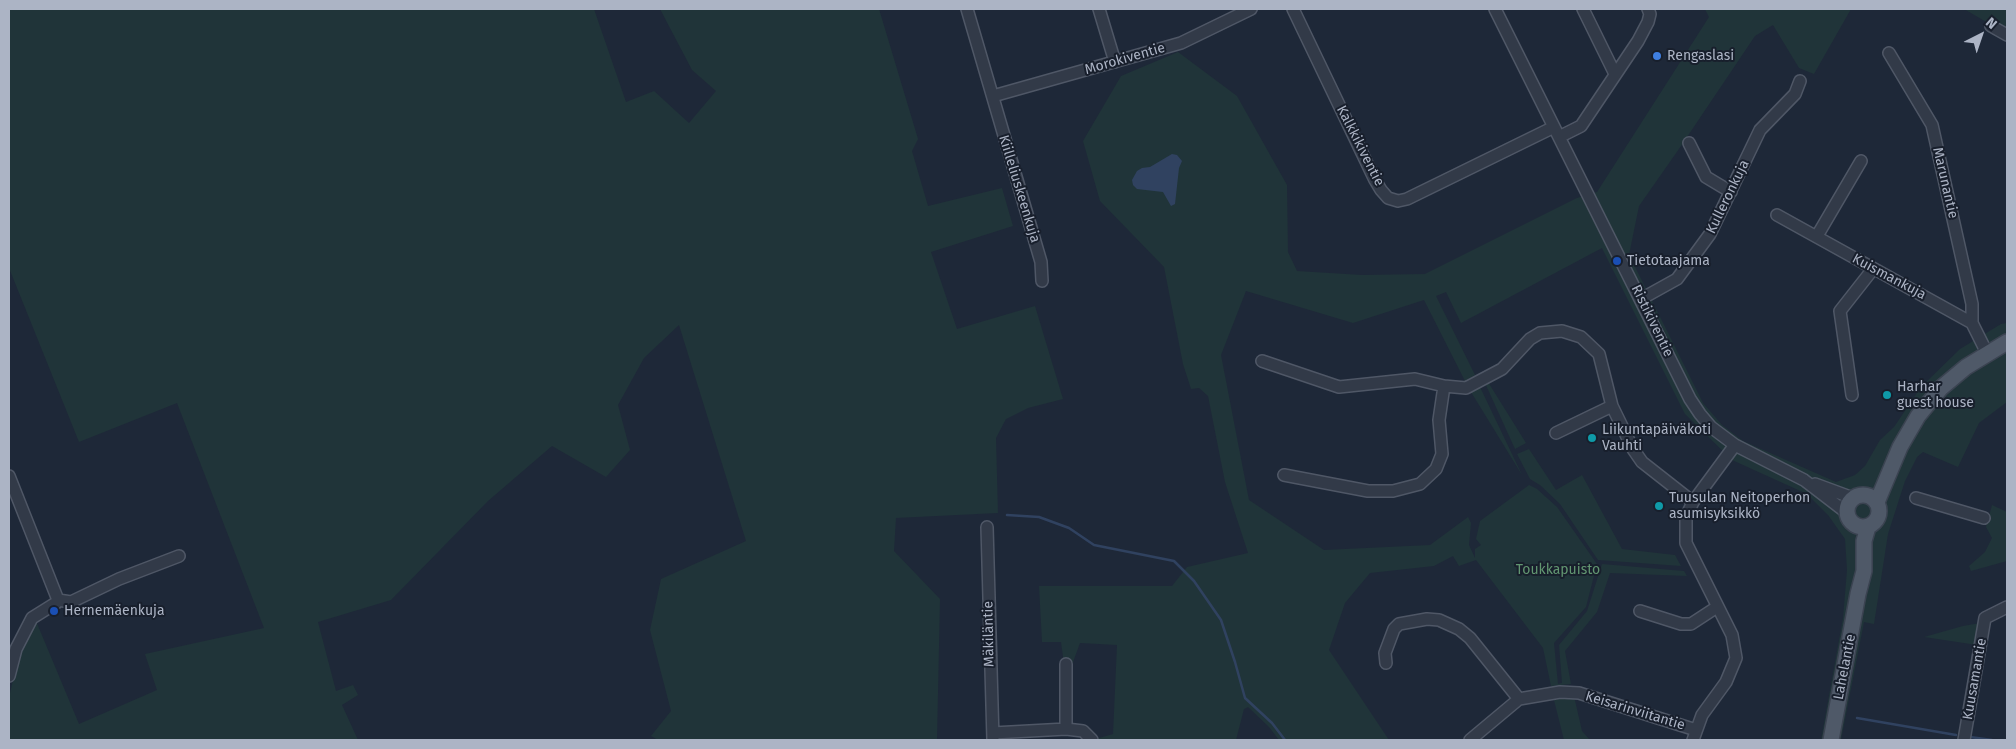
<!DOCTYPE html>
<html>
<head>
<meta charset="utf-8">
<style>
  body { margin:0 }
  #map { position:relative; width:2016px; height:749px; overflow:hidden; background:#1e2838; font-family:"Fira Sans",sans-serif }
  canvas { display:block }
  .frame { position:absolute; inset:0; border:10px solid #acb4c5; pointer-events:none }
  .north { position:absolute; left:1956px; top:10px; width:50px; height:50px; -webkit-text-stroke:4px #181f2c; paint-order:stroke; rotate:41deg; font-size:14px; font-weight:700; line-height:20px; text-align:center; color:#acb4c5 }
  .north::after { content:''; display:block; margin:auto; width:18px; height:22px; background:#acb4c5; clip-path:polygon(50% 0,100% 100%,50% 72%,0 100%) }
</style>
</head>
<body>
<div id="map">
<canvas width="2016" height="749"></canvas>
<div class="frame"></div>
<div class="north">N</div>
</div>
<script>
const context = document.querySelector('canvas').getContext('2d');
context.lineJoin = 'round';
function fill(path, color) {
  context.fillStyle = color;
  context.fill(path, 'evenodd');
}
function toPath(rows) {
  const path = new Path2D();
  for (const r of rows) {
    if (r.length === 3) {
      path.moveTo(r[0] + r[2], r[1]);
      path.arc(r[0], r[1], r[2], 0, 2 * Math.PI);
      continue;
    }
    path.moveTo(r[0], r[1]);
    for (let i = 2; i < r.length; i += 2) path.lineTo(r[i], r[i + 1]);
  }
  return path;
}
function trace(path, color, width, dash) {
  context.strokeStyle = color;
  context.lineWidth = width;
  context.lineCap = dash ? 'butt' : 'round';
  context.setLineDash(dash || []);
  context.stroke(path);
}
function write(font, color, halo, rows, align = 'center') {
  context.font = font + ' "Fira Sans",sans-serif';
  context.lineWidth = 4;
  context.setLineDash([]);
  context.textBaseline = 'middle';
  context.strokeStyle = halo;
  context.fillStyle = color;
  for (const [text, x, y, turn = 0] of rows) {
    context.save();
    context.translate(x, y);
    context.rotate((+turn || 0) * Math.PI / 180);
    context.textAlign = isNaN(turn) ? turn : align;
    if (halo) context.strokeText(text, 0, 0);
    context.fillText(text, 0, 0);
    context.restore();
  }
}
fill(toPath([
  [9,9,594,9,626,102,654,91,689,123,716,91,692,70,660,9,879,9,918,139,912,151,928,206,1002,188,1013,226,931,252,957,329,1035,306,1063,399,1028,408,1006,419,996,438,998,513,896,518,894,551,940,599,937,740,658,740,651,736,671,711,650,630,661,579,746,541,679,325,644,358,618,405,630,450,606,477,552,446,488,501,391,600,318,622,336,691,353,685,358,695,342,705,358,740,9,740,9,697,20,651,36,621,79,724,157,690,145,654,264,628,177,403,79,442,9,268],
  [1705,9,1851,9,1814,74,1799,68,1773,25,1755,36,1681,146,1639,206,1629,255,1703,403,1722,425,1743,441,1836,482,1855,475,1865,466,1880,440,1894,427,1921,387,1960,349,2001,324,2007,323,2007,402,1979,423,1958,467,1923,452,1917,457,1905,481,1888,534,1874,624,1864,622,1841,740,1821,740,1843,618,1847,570,1845,539,1828,515,1807,494,1732,460,1685,414,1602,248,1461,323,1446,292,1436,296,1475,375,1465,381,1424,300,1353,323,1246,291,1221,355,1249,500,1324,550,1430,545,1468,517,1471,523,1469,545,1475,558,1475,549,1481,545,1476,539,1480,521,1529,485,1537,489,1557,507,1597,564,1586,607,1554,643,1558,684,1562,683,1559,645,1587,611,1602,564,1684,571,1687,576,1610,573,1597,612,1565,651,1571,684,1551,686,1543,648,1476,560,1459,566,1453,556,1434,566,1370,573,1345,603,1329,650,1389,740,1279,740,1269,727,1248,707,1244,709,1236,740,1092,740,1113,734,1117,645,1080,643,1072,665,1064,664,1061,642,1042,642,1039,586,1172,586,1187,567,1248,553,1225,482,1208,396,1199,388,1191,389,1183,364,1164,267,1100,201,1083,141,1121,76,1178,52,1237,96,1287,185,1288,252,1297,271,1362,275,1425,274,1577,198,1597,192,1709,17],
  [1964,9,2007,9,2007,34],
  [1488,382,1526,443,1515,449,1485,383],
  [1480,387,1522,475,1471,392],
  [1529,449,1556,490,1582,475,1622,549,1675,555,1681,566,1598,560,1560,504,1540,485,1530,479,1517,454],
  [1992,505,2007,512,2007,561,1971,571,1969,566,1985,552,1992,538,1986,527],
  [1980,623,1977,645,1924,637,1963,626],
  [1574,696,1582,731,1590,740,1564,740,1554,700]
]), '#203439');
fill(toPath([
  [1172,154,1177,155,1182,161,1179,168,1175,204,1171,206,1163,192,1137,189,1133,185,1132,180,1137,171,1142,168,1150,167]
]), '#304260');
trace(toPath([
  [1007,515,1039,517,1069,528,1094,545,1174,561,1194,581,1221,620,1235,662,1245,698,1272,723,1285,740],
  [1857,718,1956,735],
  [1970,737,1992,740]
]), '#304260', 2.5);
const minor = toPath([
  [967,9,1041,262,1042,281],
  [1099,9,1115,62],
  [1293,9,1375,180,1381,190,1388,198,1398,201,1407,199,1554,127],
  [1495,9,1690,399,1700,414,1711,427,1735,445,1804,480,1847,513],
  [1583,9,1615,74],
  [1991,26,2007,35],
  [1889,53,1932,125,1972,304,1972,323],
  [993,96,1181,43,1251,9],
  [1559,137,1581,126,1638,41,1648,22,1650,14,1648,9],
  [1689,143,1706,177,1731,192],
  [1777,215,1972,323,1987,353],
  [1817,236,1861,161],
  [1641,299,1677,279,1710,234,1760,130,1795,94,1800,81],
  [1262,361,1339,387,1415,379,1444,386,1466,388,1502,369,1530,339,1540,333,1562,331,1581,337,1599,354,1612,406,1633,449,1642,462,1693,502],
  [1852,395,1840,311,1873,269],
  [1556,433,1612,406],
  [1284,475,1368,491,1393,491,1420,484,1436,469,1442,454,1439,420,1444,386],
  [9,476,58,600,56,603,32,618,16,649,9,676],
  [1815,484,1853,498],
  [1916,498,1984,518],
  [987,527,993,740],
  [58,600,71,602,119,579,179,556],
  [1640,611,1681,624,1691,624,1717,607],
  [1386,663,1385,653,1394,629,1399,624,1427,619,1439,620,1459,629,1470,638,1519,699],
  [1066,664,1066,729],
  [993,733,1066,729,1083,731,1092,740],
  [1470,740,1519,699,1560,692,1579,693,1696,730],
  [1693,740,1702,715,1726,682,1736,658,1732,635,1686,543,1686,517,1693,502,1735,445],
  [1964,740,1985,618,2007,607]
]);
const major = toPath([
  [1863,511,16],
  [1877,502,1900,447,1918,416,1941,388,1966,367,2007,342],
  [1831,740,1858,594,1864,571,1864,541,1868,527]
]);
trace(minor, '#4f5766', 14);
trace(major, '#3b4351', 18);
trace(minor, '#323a48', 11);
trace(major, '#4f5968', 15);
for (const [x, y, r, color] of [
  [1657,56,5,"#3f7fe0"],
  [1617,261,5,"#1a4fb4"],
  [1887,395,5,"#0f9aa8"],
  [1592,438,5,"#0f9aa8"],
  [1659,506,5,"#0f9aa8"],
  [54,611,5,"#1a4fb4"]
]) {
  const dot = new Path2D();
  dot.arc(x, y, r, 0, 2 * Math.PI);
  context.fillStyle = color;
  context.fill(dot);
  trace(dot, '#181f2c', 2);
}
write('14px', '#acb4c5', '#181f2c', [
  ["Rengaslasi",1667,56],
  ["Tietotaajama",1627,261],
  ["Harhar",1897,387],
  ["guest house",1897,403],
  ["Liikuntapäiväkoti",1602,430],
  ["Vauhti",1602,446],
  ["Tuusulan Neitoperhon",1669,498],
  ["asumisyksikkö",1669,514],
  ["Hernemäenkuja",64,611]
], 'left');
write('14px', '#acb4c5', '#181f2c', [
  ["Morokiventie",1125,59,-16],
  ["Kalkkikiventie",1360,146,63],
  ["Marunantie",1945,183,77],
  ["Kiilleliuskeenkuja",1019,189,73],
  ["Kulleronkuja",1728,197,-64],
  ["Kuismankuja",1889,277,28],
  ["Ristikiventie",1652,321,64],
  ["Mäkiläntie",989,634,-91],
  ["Lahelantie",1845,667,-79],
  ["Kuusamantie",1975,679,-80],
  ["Keisarinviitantie",1635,711,17]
]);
write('14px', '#629671', '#181f2c', [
  ["Toukkapuisto",1558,570]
]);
</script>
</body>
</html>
